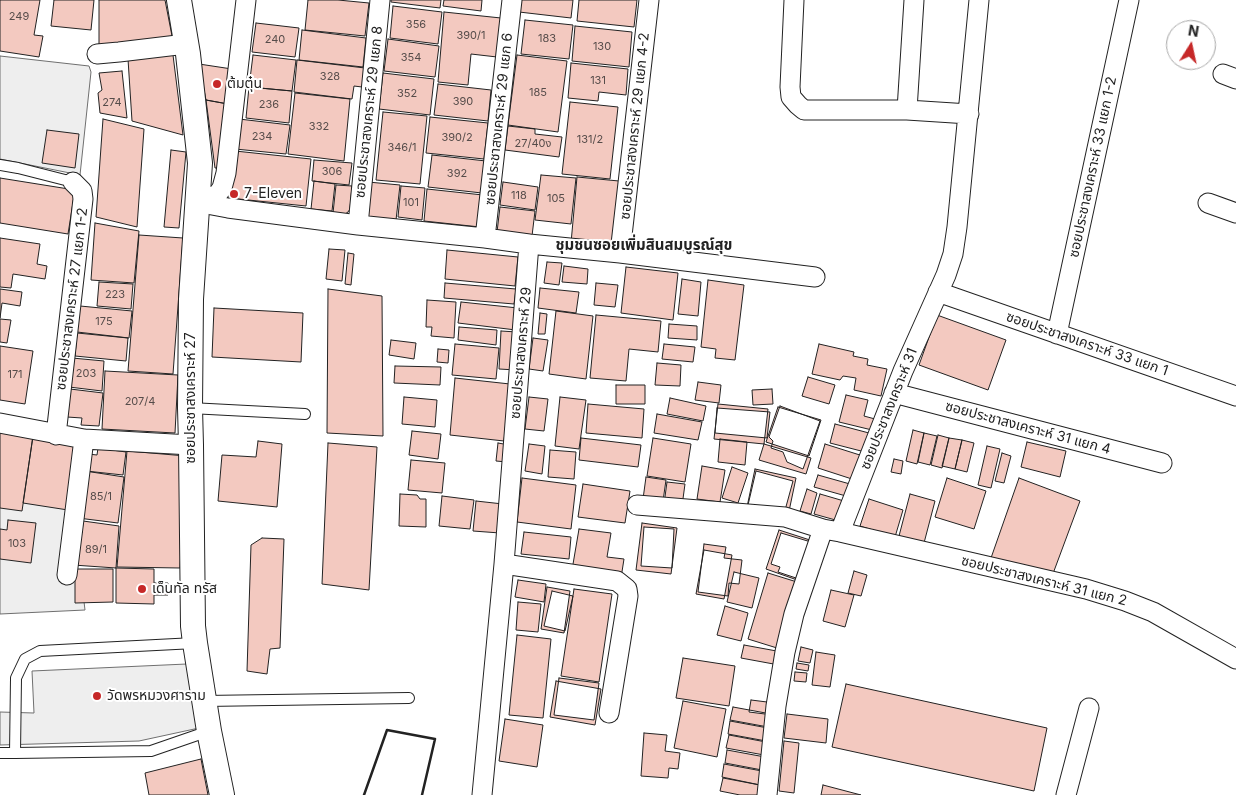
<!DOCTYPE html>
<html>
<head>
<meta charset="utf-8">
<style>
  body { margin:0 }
  #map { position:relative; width:1236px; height:795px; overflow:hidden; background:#fff; font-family:Inter,sans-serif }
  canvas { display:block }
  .north { position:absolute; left:1166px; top:20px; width:50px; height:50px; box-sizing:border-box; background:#fff; border:1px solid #a7a7a7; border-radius:50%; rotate:10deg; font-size:14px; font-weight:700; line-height:20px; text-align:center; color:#222 }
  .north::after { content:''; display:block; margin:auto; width:18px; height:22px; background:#c62828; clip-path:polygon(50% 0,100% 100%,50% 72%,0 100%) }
</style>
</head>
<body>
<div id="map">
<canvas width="1236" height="795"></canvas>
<div class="north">N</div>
</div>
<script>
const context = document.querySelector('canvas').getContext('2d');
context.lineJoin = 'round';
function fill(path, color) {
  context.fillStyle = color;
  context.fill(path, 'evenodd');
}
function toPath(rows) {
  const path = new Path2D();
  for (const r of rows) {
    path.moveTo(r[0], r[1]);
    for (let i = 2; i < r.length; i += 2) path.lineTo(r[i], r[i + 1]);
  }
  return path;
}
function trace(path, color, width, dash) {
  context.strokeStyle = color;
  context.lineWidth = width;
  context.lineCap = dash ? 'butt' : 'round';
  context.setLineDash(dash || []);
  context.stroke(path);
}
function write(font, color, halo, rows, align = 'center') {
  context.font = font + ' Inter,"Noto Sans Thai",sans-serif';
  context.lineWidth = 4;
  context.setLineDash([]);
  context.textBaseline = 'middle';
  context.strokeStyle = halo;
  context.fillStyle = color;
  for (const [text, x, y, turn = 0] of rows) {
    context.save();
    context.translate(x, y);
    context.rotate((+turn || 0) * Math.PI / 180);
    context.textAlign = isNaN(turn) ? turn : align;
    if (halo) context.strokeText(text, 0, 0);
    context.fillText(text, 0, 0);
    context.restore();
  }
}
const green = toPath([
  [0,56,89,66,91,72,80,175,0,159,0,56],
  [0,498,71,507,63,576,81,577,85,610,0,614,0,498],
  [187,664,199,728,139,741,0,745,0,712,34,713,32,671,187,664]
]);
fill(green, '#eee');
trace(green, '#6f6f6f', 1);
const building = toPath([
  [0,0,40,0,34,35,43,36,39,57,0,51,0,0],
  [54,0,94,0,91,30,51,26,54,0],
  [99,0,165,0,173,41,99,49,99,0],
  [308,0,338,0,369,3,365,36,305,30,308,0],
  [391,0,441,0,440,8,391,2,391,0],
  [444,0,482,0,481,11,443,6,444,0],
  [520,0,573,0,571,18,519,12,520,0],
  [579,0,637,0,634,27,577,21,579,0],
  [393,6,442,12,438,44,390,38,393,6],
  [444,12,501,18,497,57,471,54,468,85,438,82,444,12],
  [525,20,573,25,569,59,521,54,525,20],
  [256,23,299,28,295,57,252,52,256,23],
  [575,26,632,32,629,67,572,61,575,26],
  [302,30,366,38,363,67,299,60,302,30],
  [388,39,439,46,435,77,384,71,388,39],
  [173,55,183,135,132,121,128,59,173,55],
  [253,55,296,60,292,91,249,87,253,55],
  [517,55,567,61,558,132,508,125,517,55],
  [297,60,365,68,362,87,354,86,352,99,294,92,297,60],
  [571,63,628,69,626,95,599,92,598,101,568,98,571,63],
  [199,64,232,69,228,104,206,100,199,64],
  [122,71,127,118,100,113,98,93,102,90,99,73,122,71],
  [383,73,434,79,430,115,379,109,383,73],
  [438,84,491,90,488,121,434,115,438,84],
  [249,87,292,91,289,123,246,118,249,87],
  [295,93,350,99,344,161,288,154,295,93],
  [206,100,228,104,220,168,215,168,206,100],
  [570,102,618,107,610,179,562,174,570,102],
  [383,112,427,116,420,184,376,180,383,112],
  [430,117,488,123,484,159,426,153,430,117],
  [103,119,144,129,137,227,96,217,103,119],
  [239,119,290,125,286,154,235,149,239,119],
  [508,126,535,129,535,134,562,137,559,157,505,150,508,126],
  [47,130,79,134,75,168,42,163,47,130],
  [171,150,186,152,179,228,164,227,171,150],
  [235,151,311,159,306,206,229,198,235,151],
  [432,155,486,161,482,193,428,187,432,155],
  [314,160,352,163,349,185,312,181,314,160],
  [541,175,576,178,571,224,535,220,541,175],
  [577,177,619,181,613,241,604,247,571,243,577,177],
  [0,178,75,190,68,234,0,223,0,178],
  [314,181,335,184,332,211,311,209,314,181],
  [368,182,400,185,396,220,364,217,368,182],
  [503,182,538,187,535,210,500,205,503,182],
  [336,185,352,186,350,209,348,212,345,214,333,213,336,185],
  [401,186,425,188,422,220,398,217,401,186],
  [427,189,483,195,480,227,424,221,427,189],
  [500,207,535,211,532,236,497,232,500,207],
  [95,223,139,231,134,283,91,280,95,223],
  [139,235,183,238,173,374,128,371,139,235],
  [0,238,40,244,37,264,47,266,45,279,13,274,11,288,0,287,0,238],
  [329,249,345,250,342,281,326,279,329,249],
  [447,250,518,257,515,286,445,279,447,250],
  [348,253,354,254,351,285,345,284,348,253],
  [547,262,562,263,559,285,544,283,547,262],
  [564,266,588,269,587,284,562,282,564,266],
  [626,267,678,273,673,320,621,313,626,267],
  [682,279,701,282,698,316,678,314,682,279],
  [708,280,744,285,735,360,715,358,716,349,701,347,708,280],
  [99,282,133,284,131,309,97,306,99,282],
  [445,283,516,289,514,304,444,298,445,283],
  [596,283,618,285,615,307,594,305,596,283],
  [540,288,579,292,576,313,538,308,540,288],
  [0,289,22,292,20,306,2,303,0,318,0,289],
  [328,289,382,296,383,436,327,433,328,289],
  [427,300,456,302,454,338,431,336,432,327,426,327,427,300],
  [461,302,518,308,516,330,458,323,461,302],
  [80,306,132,311,129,338,77,332,80,306],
  [214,308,303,313,301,362,212,357,214,308],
  [556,311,593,316,586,379,549,374,556,311],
  [540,313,547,314,545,334,538,334,540,313],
  [596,315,661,321,658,352,629,349,626,381,590,378,596,315],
  [937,315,1006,340,988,390,919,365,937,315],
  [0,319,11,320,7,343,0,342,0,319],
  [669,324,697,326,697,340,668,338,669,324],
  [459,327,497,330,496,345,458,340,459,327],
  [501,331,517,332,516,370,499,369,501,331],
  [77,333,128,338,126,361,75,356,77,333],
  [533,338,548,340,543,371,529,369,533,338],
  [391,340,416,343,414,359,389,355,391,340],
  [455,344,499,348,496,379,452,375,455,344],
  [664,344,695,347,693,362,662,359,664,344],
  [819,344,854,352,853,356,868,359,867,365,887,369,881,396,854,390,856,378,843,376,840,380,812,374,819,344],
  [0,346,33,351,25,404,0,400,0,346],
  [438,349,449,350,448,363,437,362,438,349],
  [72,358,104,361,102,391,69,387,72,358],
  [657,363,681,365,680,386,655,385,657,363],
  [395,366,441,367,440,385,394,383,395,366],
  [105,371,178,375,175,433,102,429,105,371],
  [808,377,835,385,829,404,802,396,808,377],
  [455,378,510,384,504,441,450,435,455,378],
  [698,382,721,385,719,403,695,400,698,382],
  [616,385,645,385,645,404,616,404,616,385],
  [70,389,103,393,99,426,81,425,82,418,67,417,70,389],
  [772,389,773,404,753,405,752,390,772,389],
  [846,395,868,400,864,416,875,419,872,430,839,422,846,395],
  [404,397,437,400,435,427,402,424,404,397],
  [529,397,548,399,544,431,525,429,529,397],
  [560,397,586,400,579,449,555,446,560,397],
  [670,398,706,406,703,421,667,414,670,398],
  [588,404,644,409,642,438,586,433,588,404],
  [718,404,768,409,764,444,714,439,718,404],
  [780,406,820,421,803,469,787,462,783,452,771,448,773,441,769,437,780,406],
  [778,407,821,420,809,456,766,442,778,407],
  [717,408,770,412,767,438,715,433,717,408],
  [657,414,702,422,698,440,654,433,657,414],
  [835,424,869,433,865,452,830,443,835,424],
  [913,430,924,433,917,464,906,461,913,430],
  [0,431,33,436,22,511,0,508,0,431],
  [412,431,441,434,438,459,409,455,412,431],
  [924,433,937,436,930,465,918,462,924,433],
  [938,435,949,438,942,468,931,465,938,435],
  [33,436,78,443,68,510,23,503,33,436],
  [581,438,641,445,638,467,579,460,581,438],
  [653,438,691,444,685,482,647,476,653,438],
  [949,438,962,440,955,469,942,466,949,438],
  [720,439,747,442,745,465,718,462,720,439],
  [962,440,974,443,967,472,955,469,962,440],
  [258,441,282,444,277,507,218,501,222,455,256,457,258,441],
  [1027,442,1066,451,1060,477,1021,467,1027,442],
  [328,443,377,447,369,590,322,584,328,443],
  [498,443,509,445,507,462,496,461,498,443],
  [529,444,545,446,542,474,525,471,529,444],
  [764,444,811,458,806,474,759,460,764,444],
  [825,444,863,456,855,480,818,468,825,444],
  [987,446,1000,449,991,488,978,485,987,446],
  [98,448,126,452,123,475,86,471,88,454,97,455,98,448],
  [550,450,576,452,574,479,548,477,550,450],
  [127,451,186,456,180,568,117,567,127,451],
  [1002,453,1011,456,1004,483,995,481,1002,453],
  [894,459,903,461,901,474,891,472,894,459],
  [411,460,445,463,442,493,408,490,411,460],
  [702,466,725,470,720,502,697,499,702,466],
  [732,467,748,473,738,503,722,498,732,467],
  [755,469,796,478,788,516,747,507,755,469],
  [85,471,124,477,118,523,78,518,85,471],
  [756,471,793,481,784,514,748,505,756,471],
  [818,475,850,484,846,496,814,487,818,475],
  [646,477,666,480,663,501,643,499,646,477],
  [522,478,576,485,571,529,517,522,522,478],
  [947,478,986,491,974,529,935,517,947,478],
  [1019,478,1080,501,1051,579,991,558,1019,478],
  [667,482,685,484,682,506,664,504,667,482],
  [583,484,630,491,625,523,578,517,583,484],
  [807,489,817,493,811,514,800,511,807,489],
  [400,494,417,495,420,499,426,499,426,527,399,526,400,494],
  [820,494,844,501,839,521,814,514,820,494],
  [910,494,935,501,924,543,899,536,910,494],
  [442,496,474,500,470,529,439,526,442,496],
  [869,499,903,510,895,537,860,526,869,499],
  [476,501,503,504,500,533,473,531,476,501],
  [8,520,36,523,31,563,0,559,0,529,7,530,8,520],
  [83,521,119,526,116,568,73,565,77,534,82,533,83,521],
  [642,523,677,528,671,574,636,570,642,523],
  [644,527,674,529,672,568,641,566,644,527],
  [579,529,611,533,607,557,624,559,621,578,572,570,579,529],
  [779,530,813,541,800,581,766,569,779,530],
  [524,532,571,537,569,559,521,554,524,532],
  [781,533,811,542,799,579,778,572,780,567,771,564,781,533],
  [262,538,284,539,280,648,270,649,267,674,247,671,251,545,262,538],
  [704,544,726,547,724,558,742,560,739,584,729,583,728,596,698,592,704,544],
  [704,550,732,555,724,599,696,594,704,550],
  [116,568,154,569,154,583,168,583,168,595,154,595,154,604,116,603,116,568],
  [75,569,113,569,113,602,75,603,75,569],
  [854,571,867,575,861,596,848,593,854,571],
  [734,572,759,578,752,608,727,602,734,572],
  [768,573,797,582,777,648,748,639,768,573],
  [518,580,546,584,544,602,515,597,518,580],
  [547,587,570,591,564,633,541,629,547,587],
  [574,589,612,594,599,682,561,676,574,589],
  [831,590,854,595,845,627,823,621,831,590],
  [552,591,573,596,565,631,544,626,552,591],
  [518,602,541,604,538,632,516,630,518,602],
  [725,606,748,613,741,641,717,635,725,606],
  [517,635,551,639,543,718,509,715,517,635],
  [744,645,782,652,779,665,741,658,744,645],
  [801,647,813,650,810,663,798,661,801,647],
  [816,652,835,655,830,687,812,685,816,652],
  [683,658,735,666,729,706,676,698,683,658],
  [797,663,809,665,808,671,796,669,797,663],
  [795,672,807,673,806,682,794,681,795,672],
  [559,678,599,683,594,720,554,715,559,678],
  [556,681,601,689,595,725,550,717,556,681],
  [846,684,1047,728,1034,791,832,747,846,684],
  [751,700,775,703,773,715,749,712,751,700],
  [683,701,726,709,717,757,674,748,683,701],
  [733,707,771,714,768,727,730,720,733,707],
  [787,714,828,719,826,743,784,738,787,714],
  [505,719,543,725,537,767,499,761,505,719],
  [730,721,768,728,766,741,728,734,730,721],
  [644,733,667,735,665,751,680,753,678,769,669,768,668,778,641,776,644,733],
  [729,735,766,742,764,755,726,748,729,735],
  [784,741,799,743,794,793,779,791,784,741],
  [727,750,765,757,762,770,725,763,727,750],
  [201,759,208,795,149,795,145,773,201,759],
  [724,764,762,771,760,785,722,777,724,764],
  [723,778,760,785,759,795,740,795,720,791,723,778],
  [823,785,861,795,821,795,823,785]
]);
fill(building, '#f3c9c0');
trace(building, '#222', 1);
const service = toPath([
  [0,165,18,168,73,182],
  [190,408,305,414],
  [195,643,40,651,25,659,16,678,15,753,151,751,209,731],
  [204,701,409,698],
  [0,753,15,753]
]);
const minor = toPath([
  [794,0,790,87,791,97,798,105,804,110,907,110,969,114],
  [97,54,119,52,186,44],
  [1223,74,1236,79],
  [907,110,914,0],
  [198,200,212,205,228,208,358,225,485,238,529,244,504,564,482,795],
  [198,200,217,195,222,188,226,173,246,0],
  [1208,203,1236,213],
  [358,225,380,0],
  [485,238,512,0],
  [529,244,620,253,815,277],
  [620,253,649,0],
  [938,292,1236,396],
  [1057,334,1129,0],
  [894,393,1162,463],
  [0,423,84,439,191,445],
  [56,435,83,199,82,191,73,182],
  [637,505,785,517,823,529],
  [840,532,1086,589,1125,601,1153,612,1236,659],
  [504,564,617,581,627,589,628,596,609,713],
  [67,575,84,439],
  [767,795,776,706,785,652,794,614,823,529,840,532,903,371,946,275,953,254,957,227,979,0],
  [1066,795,1089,708]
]);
const tertiary = toPath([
  [179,0,188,54,200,163,191,299,190,408,191,445,193,626,195,643,209,731,222,795]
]);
trace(service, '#222', 12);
trace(minor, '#222', 21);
trace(tertiary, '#222', 26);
trace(service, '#fff', 10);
trace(minor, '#fff', 19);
trace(tertiary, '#fff', 24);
trace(toPath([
  [364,795,387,730,435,739,422,795]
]), '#222', 2.5);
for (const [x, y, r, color] of [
  [217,84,5,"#c62828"],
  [234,194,5,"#c62828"],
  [142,589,5,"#c62828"],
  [97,696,5,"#c62828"]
]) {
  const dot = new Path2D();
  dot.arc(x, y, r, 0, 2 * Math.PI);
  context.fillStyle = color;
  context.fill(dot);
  trace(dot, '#fff', 2);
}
write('11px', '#564c4a', null, [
  ["249",19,17],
  ["356",416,25],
  ["390/1",471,36],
  ["183",547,39],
  ["240",275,40],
  ["130",602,47],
  ["354",411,58],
  ["328",330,77],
  ["131",598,81],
  ["185",538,93],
  ["352",407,94],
  ["390",463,102],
  ["274",112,103],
  ["236",269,105],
  ["332",319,127],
  ["234",262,137],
  ["390/2",457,138],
  ["131/2",590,140],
  ["27/40ง",533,144],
  ["346/1",402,148],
  ["306",332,172],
  ["392",457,174],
  ["118",519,196],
  ["105",556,199],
  ["101",411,203],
  ["223",115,295],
  ["175",104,322],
  ["203",86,374],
  ["171",15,375],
  ["207/4",140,402],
  ["85/1",101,497],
  ["103",17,544],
  ["89/1",96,550]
]);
write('14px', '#222', '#fff', [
  ["ต้มตุ๋น",227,84],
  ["7-Eleven",244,194],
  ["เด็นทัล ทรัส",152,589],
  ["วัดพรหมวงศาราม",107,696]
], 'left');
write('14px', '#222', '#fff', [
  ["ซอยประชาสงเคราะห์ 29 แยก 8",369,112,-84],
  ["ซอยประชาสงเคราะห์ 29 แยก 6",499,119,-84],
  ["ซอยประชาสงเคราะห์ 29 แยก 4-2",635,126,-84],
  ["ซอยประชาสงเคราะห์ 33 แยก 1-2",1093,167,-78],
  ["ซอยประชาสงเคราะห์ 27 แยก 1-2",72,299,-83],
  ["ซอยประชาสงเคราะห์ 33 แยก 1",1087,344,19],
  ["ซอยประชาสงเคราะห์ 29",521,353,-85],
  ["ซอยประชาสงเคราะห์ 27",191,398,-90],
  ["ซอยประชาสงเคราะห์ 31",889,409,-68],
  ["ซอยประชาสงเคราะห์ 31 แยก 4",1028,428,15],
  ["ซอยประชาสงเคราะห์ 31 แยก 2",1044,581,14]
]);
write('bold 15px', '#222', '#fff', [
  ["ชุมชนซอยเพิ่มสินสมบูรณ์สุข",644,245]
]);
</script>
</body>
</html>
